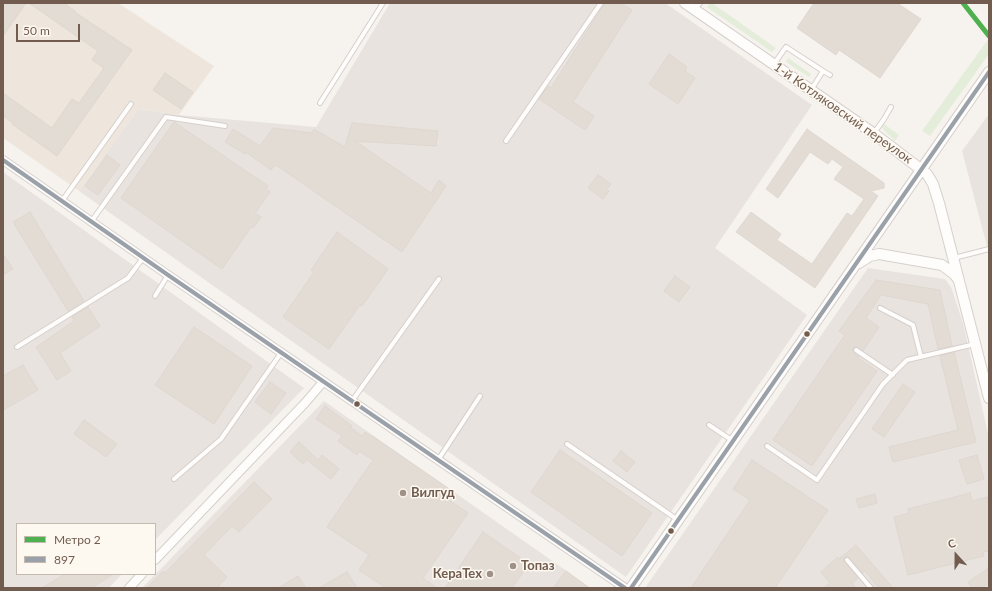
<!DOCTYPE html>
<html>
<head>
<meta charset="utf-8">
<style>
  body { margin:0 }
  #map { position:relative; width:992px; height:591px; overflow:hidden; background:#f6f3ee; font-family:Lato,sans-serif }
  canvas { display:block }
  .frame { position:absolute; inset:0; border:4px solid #725c50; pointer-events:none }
  .legend { position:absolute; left:16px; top:523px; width:140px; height:52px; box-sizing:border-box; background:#fdf8f0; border:1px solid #c5bab0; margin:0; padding:5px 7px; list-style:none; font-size:12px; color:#725c50 }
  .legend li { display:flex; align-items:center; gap:8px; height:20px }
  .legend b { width:20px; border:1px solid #c5bab0 }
  .north { position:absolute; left:936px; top:535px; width:40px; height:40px; -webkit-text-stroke:3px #fdf8f0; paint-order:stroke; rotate:339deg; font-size:11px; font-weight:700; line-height:16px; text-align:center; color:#725c50 }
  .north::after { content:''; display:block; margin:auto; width:14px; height:18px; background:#725c50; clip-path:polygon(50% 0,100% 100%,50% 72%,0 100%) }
  .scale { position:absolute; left:16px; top:24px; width:64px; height:18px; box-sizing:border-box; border:2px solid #725c50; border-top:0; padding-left:5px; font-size:12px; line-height:14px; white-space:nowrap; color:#725c50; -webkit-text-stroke:3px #fdf8f0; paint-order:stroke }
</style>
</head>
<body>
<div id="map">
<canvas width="992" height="591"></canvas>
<div class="frame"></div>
<ul class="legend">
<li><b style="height:5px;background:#4fb04f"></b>Метро 2</li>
<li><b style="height:5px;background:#9aa1a8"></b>897</li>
</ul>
<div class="north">С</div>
<div class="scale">50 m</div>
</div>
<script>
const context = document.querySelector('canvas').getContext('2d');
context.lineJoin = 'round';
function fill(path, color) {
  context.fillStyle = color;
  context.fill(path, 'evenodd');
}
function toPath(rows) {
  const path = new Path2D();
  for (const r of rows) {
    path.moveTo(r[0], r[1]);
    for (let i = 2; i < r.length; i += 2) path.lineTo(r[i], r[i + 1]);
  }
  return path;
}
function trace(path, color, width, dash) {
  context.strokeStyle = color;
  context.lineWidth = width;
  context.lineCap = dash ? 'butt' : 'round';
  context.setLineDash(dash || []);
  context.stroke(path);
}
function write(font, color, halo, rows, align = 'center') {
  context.font = font + ' Lato,sans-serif';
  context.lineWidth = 3;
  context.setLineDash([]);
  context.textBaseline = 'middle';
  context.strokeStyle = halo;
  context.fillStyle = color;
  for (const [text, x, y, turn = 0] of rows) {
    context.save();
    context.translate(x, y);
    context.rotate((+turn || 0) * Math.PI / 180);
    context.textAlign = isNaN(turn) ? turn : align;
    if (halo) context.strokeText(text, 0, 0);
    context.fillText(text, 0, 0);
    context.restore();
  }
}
fill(toPath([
  [3,3,118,3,214,66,179,115,138,109,79,191,3,138]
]), '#eee6dc');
fill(toPath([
  [390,3,665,3,812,105,715,248,807,315,626,577,79,191,138,109,179,115,316,127],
  [989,114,989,254,962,151],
  [3,172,304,388,155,540,155,524,17,524,17,574,122,574,109,588,3,588],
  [868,268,945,279,951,287,963,323,989,438,989,588,645,588],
  [324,401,591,588,142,588]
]), '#e8e3de');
fill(toPath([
  [710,3,712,3,776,48,772,52,707,7],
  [989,38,989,54,930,136,922,131],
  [788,58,811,74,809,77,786,62],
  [884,124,899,135,895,141,882,128]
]), '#e4ecda');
const building = toPath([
  [3,3,26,3,3,36,3,3],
  [29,3,64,3,76,12,76,13,132,50,57,156,12,124,13,123,3,116,3,93,52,128,72,99,79,103,104,68,92,60,98,51,29,3],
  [605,3,620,3,632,10,573,102,594,116,585,130,539,99,548,86,551,88,605,3],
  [814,3,897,3,921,19,880,78,839,50,836,55,797,28,814,3],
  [669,54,687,67,685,71,695,78,678,104,649,84,669,54],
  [165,73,193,92,181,109,153,90,165,73],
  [174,122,268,186,266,189,270,192,255,213,261,217,253,228,251,227,222,269,121,198,174,122],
  [352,123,438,131,436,146,355,141,431,193,439,180,446,186,402,252,276,165,271,170,246,152,245,154,225,142,233,129,260,146,273,128,312,133,314,129,345,147,352,123],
  [807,129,884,183,884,188,871,191,878,196,815,288,736,232,751,212,781,234,777,240,812,264,847,213,852,216,864,199,834,179,843,167,832,159,828,164,810,152,778,198,766,189,807,129],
  [107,155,120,165,98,195,85,186,107,155],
  [598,175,611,184,607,189,609,191,603,199,588,188,598,175],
  [30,212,84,301,68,311,13,222,30,212],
  [337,232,388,269,362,306,360,305,329,349,283,317,314,272,311,270,337,232],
  [3,254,13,269,3,275,3,254],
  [675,276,690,287,679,302,664,291,675,276],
  [876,280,940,290,952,346,938,349,928,304,881,295,866,318,879,327,863,351,856,347,853,348,853,350,854,353,859,357,858,358,877,371,812,466,773,440,845,335,839,331,876,280],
  [88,307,100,326,60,353,71,371,57,380,36,347,74,321,72,317,88,307],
  [194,327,252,366,214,424,155,385,194,327],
  [954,352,976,442,893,462,889,447,958,430,940,356,954,352],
  [23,365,38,390,3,410,3,376,23,365],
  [270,382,286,393,271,414,255,402,270,382],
  [903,384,915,392,884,437,872,429,903,384],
  [325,406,352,426,350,427,362,436,365,432,372,437,372,436,451,490,446,498,468,513,423,578,437,588,386,588,359,570,369,555,327,527,373,460,359,451,357,455,338,441,342,436,316,419,325,406],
  [84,420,117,444,106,457,74,434,84,420],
  [299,442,318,460,322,455,339,469,331,479,307,460,303,464,290,452,299,442],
  [560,450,652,513,622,556,531,492,560,450],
  [621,451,635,462,627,472,613,461,621,451],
  [977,455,984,479,967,484,959,460,977,455],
  [752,460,828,510,775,588,691,588,750,500,733,489,752,460],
  [254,482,272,499,239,532,232,526,204,555,227,577,217,588,147,588,163,571,165,573,254,482],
  [970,493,972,501,987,497,989,505,989,551,983,552,984,556,908,575,894,517,909,513,908,509,970,493],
  [875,494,877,503,859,508,856,499,875,494],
  [483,532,529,564,512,588,445,588,483,532],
  [856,545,893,588,879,588,865,571,863,573,850,558,847,557,844,558,844,561,858,578,852,583,856,588,824,588,830,583,821,572,838,557,839,559,856,545],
  [989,568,989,583,982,588,972,588,968,582,989,568],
  [566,571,589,588,553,588,566,571],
  [347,572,357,588,319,588,347,572],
  [65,574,114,574,91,588,42,588,65,574],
  [298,576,306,588,278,588,298,576]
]);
fill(building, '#e3dcd5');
trace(building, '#dfd7d0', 1);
const service = toPath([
  [695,9,700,3],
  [774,64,786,47,823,71,811,90],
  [823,71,830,75],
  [320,103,383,3],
  [874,133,884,119,891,107],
  [506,141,601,3],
  [62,201,131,104],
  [91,222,166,117,225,126],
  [954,258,989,249],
  [155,296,168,275],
  [880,308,913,325,921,357],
  [17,347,128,278,143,258],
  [856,350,893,375],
  [352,401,439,279],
  [709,425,733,441],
  [567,444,678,520],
  [767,446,817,480,883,384,907,360,975,344],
  [438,460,480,396],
  [174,479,221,439,281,353],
  [847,560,871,588]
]);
const minor = toPath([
  [3,160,168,275,625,588],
  [155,560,305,403,323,382],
  [129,588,142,574]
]);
const tertiary = toPath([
  [685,3,873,133,927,174,933,184,939,203,989,398],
  [859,263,870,256,879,254,942,265,954,274,958,279],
  [631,588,989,72]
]);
trace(service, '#d6d0cc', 6);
trace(minor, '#d6d0cc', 10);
trace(tertiary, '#d6d0cc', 12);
trace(service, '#fefdfc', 4);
trace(minor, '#fefdfc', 8);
trace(tertiary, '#fefdfc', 10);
trace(toPath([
  [3,160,168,275,625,588],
  [631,588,989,72]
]), '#9aa1a8', 4);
trace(toPath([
  [963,3,989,36]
]), '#4fb04f', 5);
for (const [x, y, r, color] of [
  [807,334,3.5,"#725c50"],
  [357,404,3.5,"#725c50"],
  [403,493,4,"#a09187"],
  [671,531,3.5,"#725c50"],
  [513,566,4,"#a09187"],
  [490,574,4,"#a09187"]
]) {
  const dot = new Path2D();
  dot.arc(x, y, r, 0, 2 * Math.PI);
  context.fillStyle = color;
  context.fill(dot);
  trace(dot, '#fdf8f0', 1.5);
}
write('13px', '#725c50', '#fdf8f0', [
  ["1-й Котляковский переулок",843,113,35]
]);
write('bold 13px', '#725c50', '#fdf8f0', [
  ["Вилгуд",411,493],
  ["Топаз",521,566],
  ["КераТех",482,574,"right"]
], 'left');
</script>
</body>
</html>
